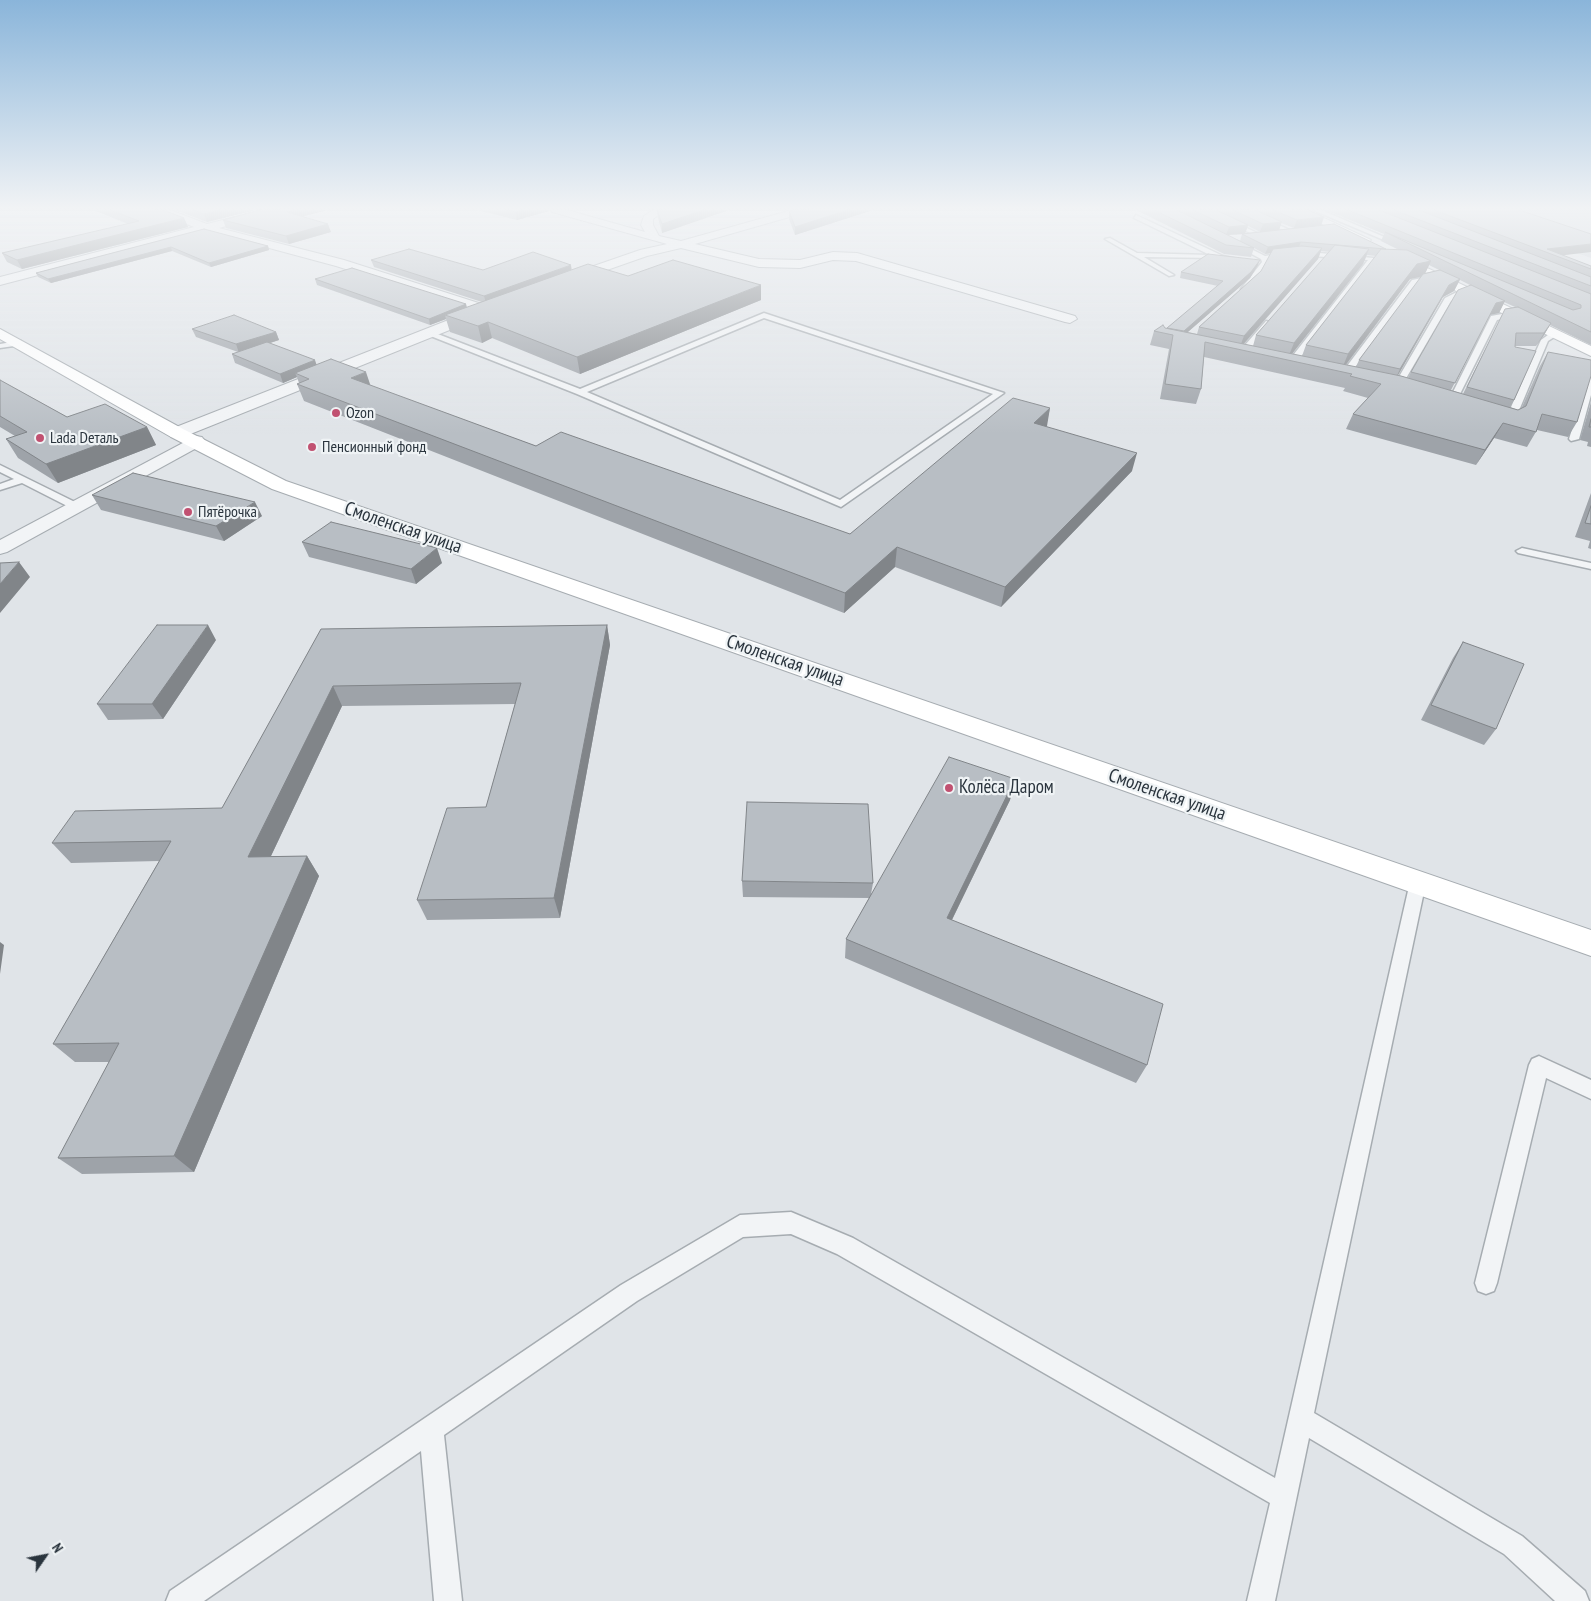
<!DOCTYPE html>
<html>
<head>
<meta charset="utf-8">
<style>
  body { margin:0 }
  #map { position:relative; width:1591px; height:1601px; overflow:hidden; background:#e0e4e8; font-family:"PT Sans Narrow",sans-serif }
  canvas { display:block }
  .north { position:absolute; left:20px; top:1531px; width:50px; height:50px; -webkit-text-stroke:4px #eff3f5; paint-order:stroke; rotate:57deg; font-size:14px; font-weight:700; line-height:20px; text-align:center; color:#2a343d }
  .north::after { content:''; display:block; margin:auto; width:18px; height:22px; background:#2a343d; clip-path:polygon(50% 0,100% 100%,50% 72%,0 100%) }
</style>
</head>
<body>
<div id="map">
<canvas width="1591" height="1601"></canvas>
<div class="north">N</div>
</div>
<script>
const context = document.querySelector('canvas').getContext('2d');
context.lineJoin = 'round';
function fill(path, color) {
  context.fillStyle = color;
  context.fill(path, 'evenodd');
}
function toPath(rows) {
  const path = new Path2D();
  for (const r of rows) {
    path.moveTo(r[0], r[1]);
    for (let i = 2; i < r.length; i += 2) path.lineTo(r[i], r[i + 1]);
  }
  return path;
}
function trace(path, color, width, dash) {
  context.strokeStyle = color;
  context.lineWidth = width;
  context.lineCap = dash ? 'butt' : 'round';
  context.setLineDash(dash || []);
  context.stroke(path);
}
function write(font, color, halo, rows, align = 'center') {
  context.font = font + ' "PT Sans Narrow",sans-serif';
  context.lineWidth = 4.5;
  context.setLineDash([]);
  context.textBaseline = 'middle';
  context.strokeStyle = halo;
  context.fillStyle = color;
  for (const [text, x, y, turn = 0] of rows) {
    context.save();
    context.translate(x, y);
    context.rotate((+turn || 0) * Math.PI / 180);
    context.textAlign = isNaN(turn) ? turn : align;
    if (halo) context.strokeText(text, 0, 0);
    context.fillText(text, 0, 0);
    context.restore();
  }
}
fill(toPath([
  [1451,210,1591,210,1591,258]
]), '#ced3d9');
const lane = toPath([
  [1202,210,1209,210,1274,241,1269,242,1202,210],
  [1239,210,1246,210,1305,237,1300,238,1239,210],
  [1313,210,1321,210,1403,245,1398,246,1313,210],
  [1136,215,1223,256,1238,259,1235,261,1216,258,1144,257,1174,275,1169,276,1105,239,1110,238,1137,253,1210,255,1134,218,1136,215],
  [1235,241,1265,256,1298,251,1395,260,1392,262,1375,261,1293,367,1290,368,1287,367,1287,363,1368,260,1298,255,1268,259,1256,281,1245,291,1241,289,1262,262,1261,259,1233,244,1235,241],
  [1437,275,1439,278,1417,284,1347,378,1341,378,1341,374,1412,280,1437,275],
  [1463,289,1470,291,1451,301,1401,387,1394,389,1393,387,1445,298,1463,289],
  [1513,312,1517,314,1516,316,1497,320,1456,402,1449,404,1448,402,1491,316,1513,312],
  [764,313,1004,393,841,507,577,394,423,333,430,331,580,389,764,313],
  [764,318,993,394,840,500,587,392,764,318],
  [1266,321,1273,323,1245,356,1239,356,1239,352,1266,321],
  [1552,332,1559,334,1548,341,1515,420,1510,423,1500,420,1500,416,1507,416,1541,340,1552,332],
  [18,341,21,341,21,345,0,348,0,344,18,341],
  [1591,377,1591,395,1579,439,1571,441,1569,439,1587,380,1591,377],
  [0,465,81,505,82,507,77,510,73,509,22,483,0,490,0,484,14,479,0,472,0,465],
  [1522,548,1591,563,1591,569,1518,553,1516,551,1522,548],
  [1418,876,1424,877,1426,882,1314,1413,1522,1536,1585,1591,1589,1601,1555,1601,1504,1554,1309,1438,1275,1601,1247,1601,1270,1503,837,1254,791,1234,743,1237,637,1301,444,1435,462,1601,434,1601,421,1451,204,1601,166,1601,170,1591,621,1285,740,1215,791,1212,853,1238,1275,1478,1410,882,1412,877,1418,876],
  [1539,1056,1591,1080,1591,1099,1546,1078,1497,1283,1494,1291,1486,1294,1478,1291,1475,1283,1529,1065,1532,1059,1539,1056]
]);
const street = toPath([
  [156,210,170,210,207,224,262,210,279,210,278,212,219,228,344,260,491,307,493,310,487,315,183,437,171,437,168,433,171,429,474,310,336,266,206,231,0,285,0,277,194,227,157,212,156,210],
  [551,210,567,210,645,232,641,225,644,216,653,210,665,210,653,219,653,225,659,236,681,241,792,210,808,210,807,212,695,244,759,259,800,260,833,252,857,253,1075,316,1077,319,1070,323,1065,322,856,261,833,260,800,268,759,267,681,248,647,256,567,284,562,283,561,280,562,277,640,250,667,244,552,212,551,210],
  [196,436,202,437,205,441,202,445,7,552,0,554,0,540,196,436]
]);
const secondary = toPath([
  [1293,210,1307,210,1371,240,1365,244,1361,243,1293,210],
  [1423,266,1591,346,1591,356,1419,273,1417,270,1419,267,1423,266],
  [0,329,183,429,286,481,1591,930,1591,956,272,489,171,437,0,339,0,329]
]);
trace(lane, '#a6acb1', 3);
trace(street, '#a6acb1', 2);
trace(secondary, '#a6acb1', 2);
fill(lane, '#f2f4f6');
fill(street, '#f2f4f6');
fill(secondary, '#fff');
fill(toPath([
  [93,210,163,210,184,218,188,227,22,269,7,262,2,253,128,224],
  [175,210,255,210,207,222],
  [327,210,303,216,331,232,289,244,226,228,223,220],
  [477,210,550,210,549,211,517,220],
  [657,210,729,210,662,233,658,218],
  [873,210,795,235,789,219,789,211],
  [1136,210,1308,210,1321,225,1386,249,1399,250,1381,241,1384,234,1325,210,1519,210,1563,256,1591,266,1591,345,1550,325,1544,335,1536,346,1515,346,1514,400,1510,407,1518,410,1522,407,1540,366,1548,352,1577,422,1568,437,1537,430,1527,447,1494,438,1476,465,1346,429,1353,414,1368,398,1343,391,1345,388,1204,357,1201,389,1196,404,1160,399,1169,349,1150,345,1154,331,1165,328,1167,328,1218,286,1180,278,1181,272,1258,265,1250,278,1188,332,1197,334,1199,327,1261,271,1271,253,1265,254,1254,248,1251,257,1224,254],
  [1281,223,1294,228,1279,230],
  [1248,226,1260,232,1245,233],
  [1242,234,1240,241,1227,235],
  [1321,251,1330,252,1256,335,1253,346,1244,344,1318,259],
  [1367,255,1376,256,1306,345,1302,356,1292,354,1363,264],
  [1429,265,1439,270,1425,273],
  [1421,277,1359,360,1356,367,1346,365,1410,279],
  [1460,280,1470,285,1411,372,1408,378,1398,375,1443,297,1454,291],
  [1504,302,1515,307,1505,309,1463,394,1451,390,1490,315,1499,313],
  [204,229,268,246,269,250,211,267,172,251,51,283,38,277,36,273],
  [371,260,483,270,571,270,628,276,761,300,580,374,492,338,482,343,450,332,446,319,430,325,317,285,315,279,466,304,467,308,482,302,374,267],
  [192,329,276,332,279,340,270,343,317,365,370,386,536,446,850,534,1050,408,1046,426,1132,471,1001,607,895,567,844,613,304,401,297,384,299,383,297,377,283,383,235,363,232,354,238,352,196,337],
  [0,380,67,417,147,427,156,445,58,483,18,458,6,439,15,436,0,427],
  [1591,402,1591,447,1587,446,1588,442,1580,440],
  [1591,493,1591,549,1588,548,1590,541,1575,537],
  [92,495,262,516,224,541,101,510],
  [302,542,442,563,416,584,309,557],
  [607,625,610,645,560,918,427,920,417,900,486,807,515,704,342,706,271,856,307,856,319,876,194,1172,82,1174,58,1158,109,1062,75,1062,53,1044,159,861,71,863,52,843,222,808,321,629],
  [216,640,163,719,108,720,97,704],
  [1463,642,1496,729,1484,745,1421,720,1453,658],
  [1015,779,1010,800,952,920,1147,1065,1136,1083,845,958,846,939,869,898,743,897,742,881,873,883,871,894]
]), '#9ea3a9');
fill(toPath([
  [220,210,255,210,207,222,204,214],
  [294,210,327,210,290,220,287,212],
  [522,210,550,210,549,211,517,220,515,212],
  [704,210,729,210,662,233,662,224],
  [848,210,873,210,795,235,795,227],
  [1324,217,1321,226,1294,228,1297,220],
  [184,218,188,227,22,269,17,260],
  [1282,222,1279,230,1260,232,1263,224],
  [328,224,331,232,289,244,286,236],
  [1248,225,1245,234,1226,235,1229,227],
  [1301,242,1298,249,1265,254,1268,247],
  [1591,244,1591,252,1557,256,1547,249],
  [268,246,269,250,211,267,209,263],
  [171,247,172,251,51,283,48,279],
  [1322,248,1318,259,1239,349,1244,336],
  [1369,249,1363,264,1287,360,1294,343],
  [1260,260,1258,265,1250,278,1182,337,1184,331],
  [1431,261,1424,276,1410,279,1341,371,1348,354,1417,264],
  [571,265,572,272,486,303,484,296],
  [1460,279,1454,291,1443,297,1394,382,1400,369,1449,285],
  [761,285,761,300,580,374,577,357],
  [1505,301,1499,313,1489,315,1496,303],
  [466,304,467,310,445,315,446,319,430,325,429,319],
  [488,322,492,338,482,343,478,326],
  [1551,323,1544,335,1536,346,1544,333],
  [276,332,279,340,239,353,236,344],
  [315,360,318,369,295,373,297,377,283,383,280,374],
  [366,372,372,390,351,378],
  [1050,408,1047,426,1030,441,1034,423],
  [1503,423,1494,438,1476,465,1485,450],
  [147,427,156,445,58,483,46,464],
  [1137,453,1132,471,1001,607,1005,587],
  [255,502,262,516,224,541,216,526],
  [897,547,895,567,844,613,845,593],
  [437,548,442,563,416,584,411,569],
  [19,562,30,577,0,613,0,584],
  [208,625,216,640,163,719,152,704],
  [607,625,610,645,560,918,554,898],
  [333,686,342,706,261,877,248,857],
  [1015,779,1010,800,943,938,947,918],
  [307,856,319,876,194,1172,174,1156],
  [0,942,4,945,0,974]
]), '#818589');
const building = toPath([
  [110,210,163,210,184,218,17,260,2,253,139,221,110,210],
  [193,210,220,210,204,214,193,210],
  [260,210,294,210,287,212,328,224,286,236,223,220,260,210],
  [508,210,522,210,515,212,508,210],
  [657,210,704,210,662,224,657,210],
  [793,210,848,210,795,227,789,211,793,210],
  [1154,210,1177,210,1254,248,1226,245,1154,210],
  [1193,210,1216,210,1248,225,1229,227,1193,210],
  [1233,210,1255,210,1282,222,1263,224,1233,210],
  [1273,210,1308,210,1324,217,1297,220,1273,210],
  [1348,210,1379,210,1591,294,1591,332,1385,232,1573,310,1581,308,1581,305,1348,210],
  [1394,210,1419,210,1591,277,1591,286,1394,210],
  [1434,210,1519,210,1591,234,1591,244,1547,249,1591,266,1591,269,1434,210],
  [1334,224,1386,249,1301,242,1268,247,1242,234,1334,224],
  [204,229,268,246,209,263,171,247,48,279,36,273,204,229],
  [1335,245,1369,249,1294,343,1256,335,1335,245],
  [1302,246,1322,248,1244,336,1199,327,1261,271,1273,249,1302,246],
  [409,249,483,270,533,252,571,265,484,296,371,260,409,249],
  [1381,249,1407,250,1431,261,1417,264,1348,354,1306,345,1381,249],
  [1208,254,1260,260,1251,272,1184,331,1167,328,1223,281,1181,272,1208,254],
  [673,260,761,285,577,357,488,322,478,326,445,315,588,264,628,276,673,260],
  [352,268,466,304,429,319,315,279,352,268],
  [1440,270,1460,279,1449,285,1400,369,1359,360,1423,274,1440,270],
  [1471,285,1505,301,1496,303,1455,383,1411,372,1458,290,1471,285],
  [1518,307,1551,323,1544,333,1516,333,1515,347,1536,351,1514,400,1467,387,1505,309,1518,307],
  [234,315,276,332,236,344,192,329,234,315],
  [1163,325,1165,328,1401,376,1518,410,1526,406,1548,352,1591,360,1591,376,1577,422,1542,414,1536,432,1503,423,1485,450,1353,414,1381,384,1350,376,1352,374,1205,342,1201,389,1165,384,1173,335,1154,331,1163,325],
  [267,342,315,360,280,374,232,354,267,342],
  [331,359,366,372,351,378,536,446,561,432,850,534,1013,398,1050,408,1034,423,1137,453,1005,587,897,547,845,593,297,384,309,379,295,373,331,359],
  [0,380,67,417,105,404,147,427,46,464,6,439,27,432,0,416,0,380],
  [1591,419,1591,427,1589,427,1591,419],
  [133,473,255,502,216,526,92,495,133,473],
  [1591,506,1591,524,1585,523,1591,506],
  [331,522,437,548,411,569,302,542,331,522],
  [19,562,0,584,0,563,19,562],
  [157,625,208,625,152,704,97,704,157,625],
  [607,625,554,898,417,900,447,808,486,807,521,683,333,686,248,857,307,856,174,1156,58,1158,119,1043,53,1044,171,841,52,843,75,811,222,808,321,629,607,625],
  [1463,642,1524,664,1496,729,1431,705,1463,642],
  [949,757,1015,779,947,918,1163,1004,1147,1065,846,939,949,757],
  [747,802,868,804,873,883,742,881,747,802]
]);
fill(building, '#b8bec4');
trace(building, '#818589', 1);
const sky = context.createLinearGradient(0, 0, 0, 434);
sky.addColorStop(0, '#8ab5da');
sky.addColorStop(0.48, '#f1f3f5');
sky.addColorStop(1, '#f1f3f500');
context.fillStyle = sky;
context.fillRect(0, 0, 1591, 434);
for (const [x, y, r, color] of [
  [336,413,5,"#c15171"],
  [40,438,5,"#c15171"],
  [312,447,5,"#c15171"],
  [188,512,5,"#c15171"],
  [949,788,5,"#c15171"]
]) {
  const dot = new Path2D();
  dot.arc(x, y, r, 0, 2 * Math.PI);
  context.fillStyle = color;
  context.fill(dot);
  trace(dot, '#eff3f5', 2);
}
write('16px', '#2a343d', '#eff3f5', [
  ["Ozon",346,413],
  ["Lada Dеталь",50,438],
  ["Пенсионный фонд",322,447],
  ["Пятёрочка",198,512]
], 'left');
write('19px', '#2a343d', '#eff3f5', [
  ["Смоленская улица",403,528,19],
  ["Смоленская улица",785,661,19],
  ["Смоленская улица",1167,795,19]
]);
write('19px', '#2a343d', '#eff3f5', [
  ["Колёса Даром",959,788]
], 'left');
</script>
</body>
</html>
